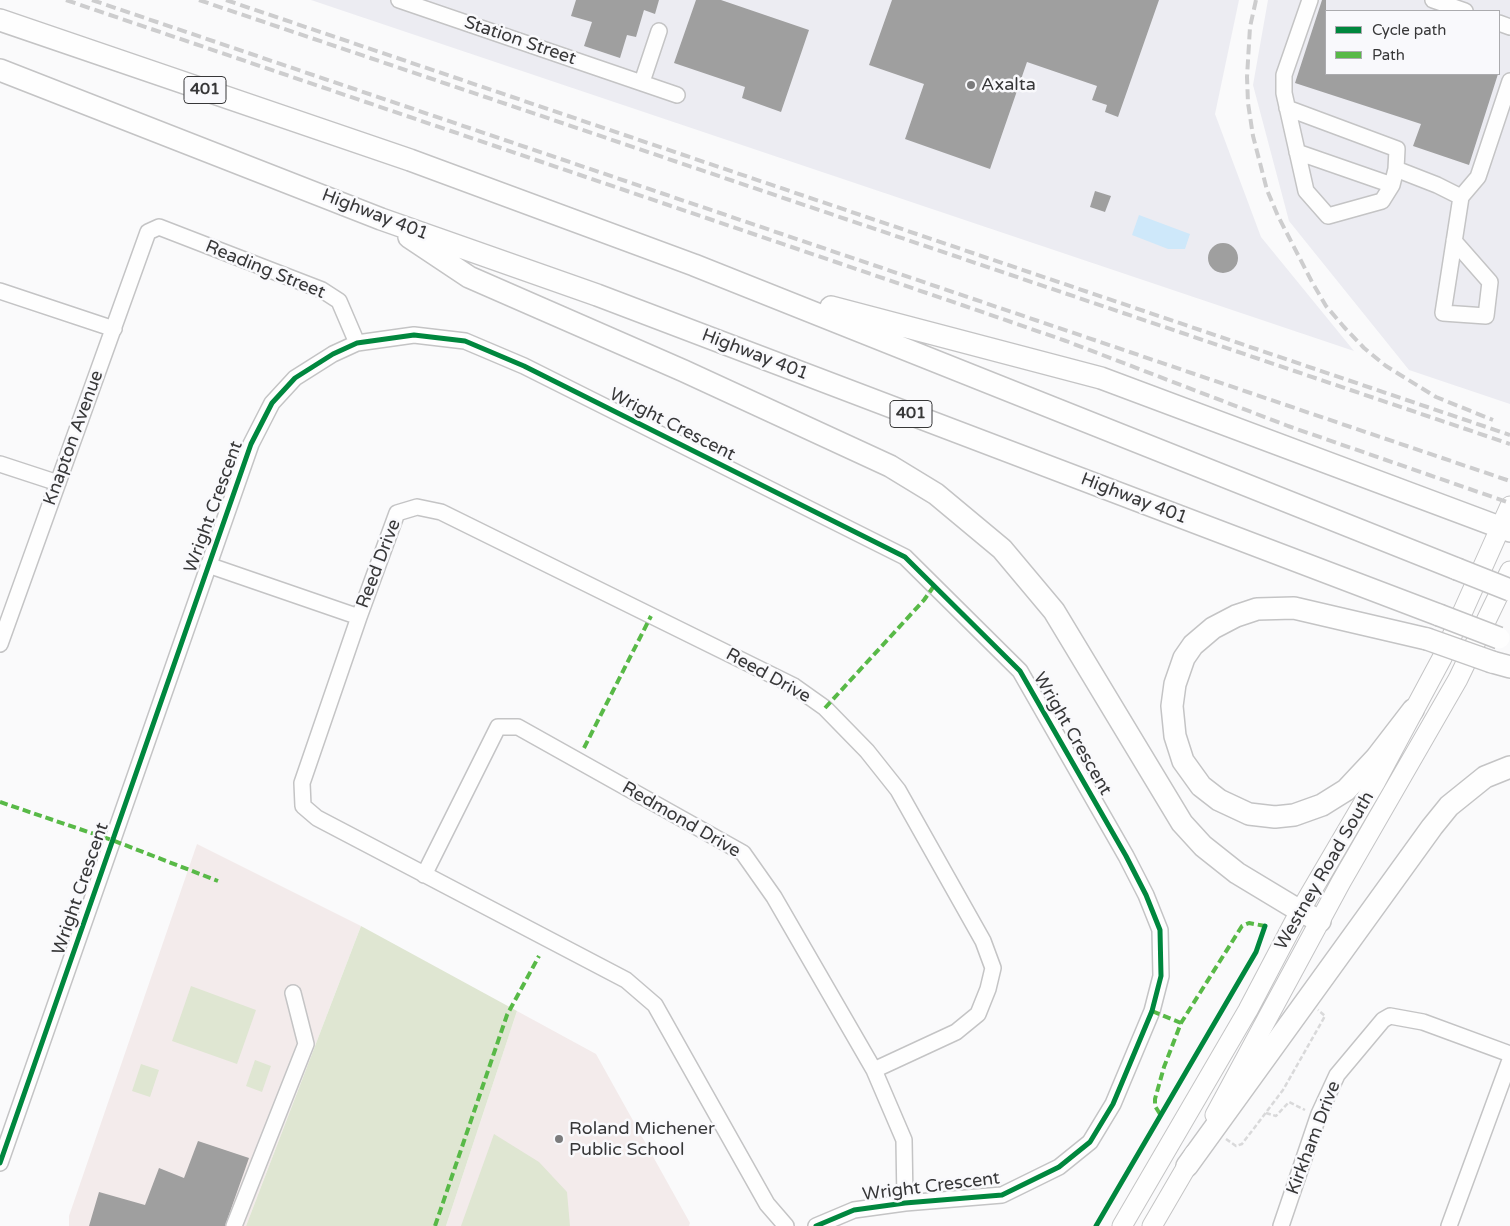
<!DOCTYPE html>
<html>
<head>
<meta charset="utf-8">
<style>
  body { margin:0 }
  #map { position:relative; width:1510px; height:1226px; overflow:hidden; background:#fafafb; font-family:"Varela Round",sans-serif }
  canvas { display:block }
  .legend { position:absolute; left:1325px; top:10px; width:175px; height:65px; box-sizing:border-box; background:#f9f9fc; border:1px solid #ababae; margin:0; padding:6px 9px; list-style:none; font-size:15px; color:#373738 }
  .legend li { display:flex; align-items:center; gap:10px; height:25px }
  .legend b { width:25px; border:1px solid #ababae }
</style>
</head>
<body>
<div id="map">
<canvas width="1510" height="1226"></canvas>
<ul class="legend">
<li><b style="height:6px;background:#00873e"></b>Cycle path</li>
<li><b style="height:6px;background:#58b947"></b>Path</li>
</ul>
</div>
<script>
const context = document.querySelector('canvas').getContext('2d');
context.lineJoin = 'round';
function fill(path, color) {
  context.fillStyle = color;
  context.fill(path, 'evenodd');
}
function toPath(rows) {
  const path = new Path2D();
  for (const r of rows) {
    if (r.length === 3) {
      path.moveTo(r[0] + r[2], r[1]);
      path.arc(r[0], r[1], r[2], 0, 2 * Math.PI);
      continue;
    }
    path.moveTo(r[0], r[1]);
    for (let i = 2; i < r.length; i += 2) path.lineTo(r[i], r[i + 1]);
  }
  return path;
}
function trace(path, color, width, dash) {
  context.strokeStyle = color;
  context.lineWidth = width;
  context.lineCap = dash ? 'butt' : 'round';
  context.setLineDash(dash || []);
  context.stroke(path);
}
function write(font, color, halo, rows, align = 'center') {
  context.font = font + ' "Varela Round",sans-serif';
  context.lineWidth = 5;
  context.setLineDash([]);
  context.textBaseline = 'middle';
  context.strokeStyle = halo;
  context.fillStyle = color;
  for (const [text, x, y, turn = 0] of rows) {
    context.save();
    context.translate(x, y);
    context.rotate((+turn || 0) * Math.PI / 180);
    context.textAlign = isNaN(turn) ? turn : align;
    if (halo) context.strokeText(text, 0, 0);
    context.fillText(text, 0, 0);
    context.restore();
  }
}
fill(toPath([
  [311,0,1239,0,1215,114,1261,237,1354,351],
  [1268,0,1510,0,1510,404,1409,370,1289,221,1253,85],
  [1326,11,1499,11,1499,74,1326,74]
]), '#ececf2');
fill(toPath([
  [197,844,361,926,246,1226,69,1226,69,1216],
  [517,1011,596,1054,690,1223,689,1226,446,1226]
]), '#f3ebeb');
fill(toPath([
  [361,926,517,1011,446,1226,246,1226],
  [191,986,256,1010,237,1064,172,1041],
  [255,1060,271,1066,262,1092,246,1086],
  [141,1064,159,1070,150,1097,132,1091],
  [494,1134,539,1162,567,1192,570,1226,461,1226]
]), '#dfe6d2');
fill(toPath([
  [1139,215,1190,234,1185,249,1168,249,1132,235]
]), '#cee8fa');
fill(toPath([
  [576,0,659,0,655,14,644,10,636,37,627,35,620,58,584,46,592,22,571,16],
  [696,0,721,0,809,30,781,112,742,98,745,87,674,63],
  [892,0,1159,0,1118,117,1105,112,1107,105,1092,100,1097,86,1027,62,990,169,905,139,924,84,869,65],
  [1322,0,1326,0,1326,74,1498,74,1469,165,1413,146,1421,124,1295,83],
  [1095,191,1111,196,1105,212,1090,207],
  [1223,258,15],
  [198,1141,249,1158,225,1226,89,1226,99,1192,145,1205,159,1168,184,1178]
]), '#9f9f9f');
const minor = toPath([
  [399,0,677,95],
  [1310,0,1284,75,1284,93,1306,191,1328,216,1382,201,1392,185,1396,169,1437,185,1461,197],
  [1433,0,1465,11],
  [1499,23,1510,27],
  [642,82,659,31],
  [1287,108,1397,149,1396,169],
  [1297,152,1392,185],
  [1454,241,1490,282,1486,316,1443,313,1461,197,1478,177,1510,81],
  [0,291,114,329],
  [0,464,58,483],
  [208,565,359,617],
  [0,644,148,232,159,227,322,290,339,301,357,343],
  [424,875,498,727,518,727,743,853,774,897,874,1070,904,1140,905,1203],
  [0,1163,251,444,272,403,295,378,333,354,357,343,414,335,465,341,524,366,905,557,1020,671,1126,856,1146,895,1160,930,1161,976,1152,1011,1113,1104,1090,1142,1059,1167,1002,1195,905,1203,854,1210,816,1226],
  [234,1226,306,1044,293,993],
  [786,1226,767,1204,655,1005,626,980,317,818,303,806,302,783,359,617,397,513,417,507,441,512,794,686,825,708,867,751,898,790,983,941,993,968,988,989,978,1014,956,1032,874,1070],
  [1281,1226,1319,1114,1337,1075,1383,1020,1390,1016,1423,1022,1510,1054],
  [1449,1226,1510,1060]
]);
const major = toPath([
  [1215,1115,1341,882,1458,679,1510,571],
  [1122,1226,1248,1010,1300,911,1375,783,1442,658,1510,506],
  [1152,1226,1194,1154]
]);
const highway = toPath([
  [0,20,410,160,694,265,1457,569],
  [0,70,381,219,597,295,1439,615],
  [409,237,469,277,684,371,890,466,936,494,1002,549,1054,611,1182,823,1203,846,1237,873,1300,911,1320,921],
  [831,307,1101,378,1510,531],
  [1492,662,1510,667],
  [1413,710,1376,758,1346,790,1322,805,1294,815,1275,817,1249,814,1219,800,1201,786,1183,761,1175,736,1172,706,1175,684,1184,658,1193,645,1213,628,1236,616,1257,609,1294,608,1427,639],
  [1187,1166,1432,827,1449,806,1485,777,1510,767]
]);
trace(minor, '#c4c4c5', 18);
trace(major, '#c4c4c5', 21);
trace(highway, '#c4c4c5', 24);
trace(toPath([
  [1266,1113,1276,1116,1289,1102,1305,1110],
  [1226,1139,1236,1146,1242,1144,1283,1090,1325,1016,1318,1010]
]), '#d9d9da', 2.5, [5, 2.5]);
trace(minor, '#fefefe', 15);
trace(major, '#fefefe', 19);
trace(highway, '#fefefe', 21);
trace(toPath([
  [66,0,962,305,1066,341,1288,426,1510,503],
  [92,0,1510,481],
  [199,0,1510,444],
  [226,0,1510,435],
  [1256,0,1250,27,1247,77,1248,103,1253,136,1267,190,1278,216,1312,282,1326,306,1344,327,1364,348,1386,366,1436,397,1493,420]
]), '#cdcdce', 4, [10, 5]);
const highwayBridge = toPath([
  [1457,569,1510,590],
  [1439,615,1499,638],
  [1427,639,1492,662]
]);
trace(highwayBridge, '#c4c4c5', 24, []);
trace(highwayBridge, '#fefefe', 21);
trace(toPath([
  [825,708,924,600,934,586],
  [584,748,651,616],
  [0,802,112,840,218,881],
  [1152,1011,1181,1023],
  [1160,1114,1155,1106,1155,1099,1164,1067,1181,1023,1242,926,1249,923,1265,926,1264,930],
  [435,1226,507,1015,539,956]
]), '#58b947', 4, [8, 4]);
trace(toPath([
  [0,1163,251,444,272,403,295,378,333,354,357,343,414,335,465,341,524,366,905,557,1020,671,1126,856,1146,895,1160,930,1161,976,1152,1011,1113,1104,1090,1142,1059,1167,1002,1195,905,1203,854,1210,816,1226],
  [1096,1226,1256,952,1265,926]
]), '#00873e', 5);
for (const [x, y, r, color] of [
  [971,85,5,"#7b7b7c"],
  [559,1139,5,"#7b7b7c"]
]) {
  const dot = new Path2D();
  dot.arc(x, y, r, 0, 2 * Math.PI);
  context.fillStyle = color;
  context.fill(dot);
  trace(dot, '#f9f9fc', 2);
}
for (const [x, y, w] of [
  [205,90,42],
  [911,414,42]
]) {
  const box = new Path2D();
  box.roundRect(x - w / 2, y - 13.5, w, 27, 4);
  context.fillStyle = '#f9f9fc';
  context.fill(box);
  trace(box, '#373738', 1);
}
write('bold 16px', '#373738', null, [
  ["401",205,90],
  ["401",911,414]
]);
write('18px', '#373738', '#f9f9fc', [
  ["Station Street",520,41,19],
  ["Highway 401",375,215,21],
  ["Reading Street",265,270,22],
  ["Highway 401",755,355,21],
  ["Wright Crescent",672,425,27],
  ["Knapton Avenue",74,438,-70],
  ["Highway 401",1134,499,21],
  ["Wright Crescent",214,507,-70],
  ["Reed Drive",379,564,-69],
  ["Reed Drive",768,676,29],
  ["Wright Crescent",1072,734,60],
  ["Redmond Drive",681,820,30],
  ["Westney Road South",1325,871,-60],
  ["Wright Crescent",81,889,-71],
  ["Kirkham Drive",1314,1138,-69],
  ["Wright Crescent",931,1187,-7]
]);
write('18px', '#373738', '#f9f9fc', [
  ["Axalta",981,85],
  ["Roland Michener",569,1129],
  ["Public School",569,1150]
], 'left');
</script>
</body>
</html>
